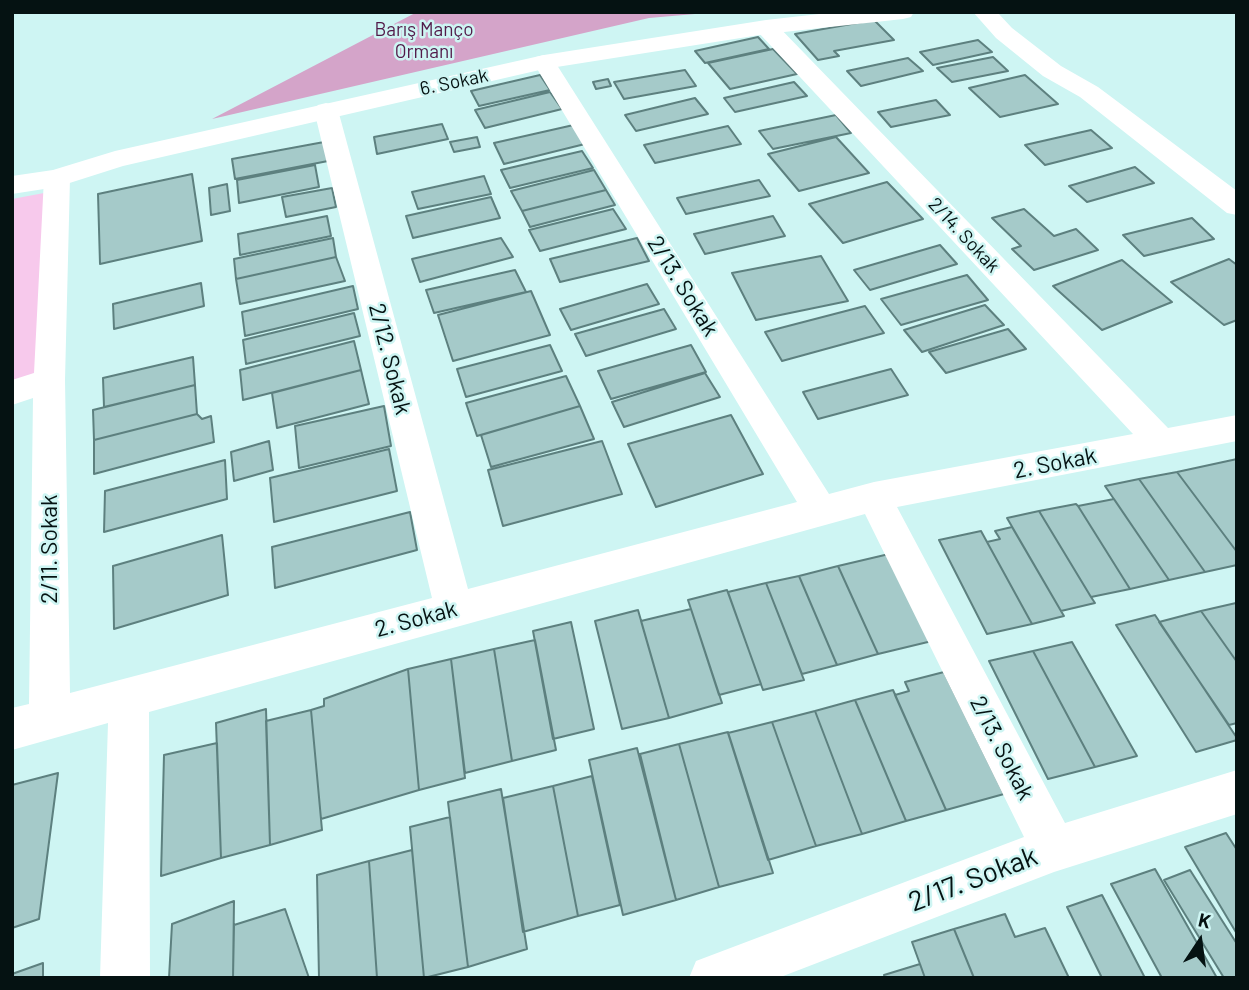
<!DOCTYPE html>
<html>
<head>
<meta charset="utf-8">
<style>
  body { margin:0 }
  #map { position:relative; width:1249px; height:990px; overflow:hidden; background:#cef5f3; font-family:Barlow,sans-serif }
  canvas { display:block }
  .frame { position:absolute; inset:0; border:14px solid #051212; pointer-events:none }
  .north { position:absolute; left:1165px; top:906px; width:70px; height:70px; -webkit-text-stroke:5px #cef5f3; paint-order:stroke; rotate:13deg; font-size:19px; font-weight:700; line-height:28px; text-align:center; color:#051212 }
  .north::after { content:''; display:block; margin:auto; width:24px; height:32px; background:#051212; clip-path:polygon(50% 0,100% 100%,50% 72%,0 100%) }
</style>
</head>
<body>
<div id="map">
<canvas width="1249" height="990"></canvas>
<div class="frame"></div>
<div class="north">K</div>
</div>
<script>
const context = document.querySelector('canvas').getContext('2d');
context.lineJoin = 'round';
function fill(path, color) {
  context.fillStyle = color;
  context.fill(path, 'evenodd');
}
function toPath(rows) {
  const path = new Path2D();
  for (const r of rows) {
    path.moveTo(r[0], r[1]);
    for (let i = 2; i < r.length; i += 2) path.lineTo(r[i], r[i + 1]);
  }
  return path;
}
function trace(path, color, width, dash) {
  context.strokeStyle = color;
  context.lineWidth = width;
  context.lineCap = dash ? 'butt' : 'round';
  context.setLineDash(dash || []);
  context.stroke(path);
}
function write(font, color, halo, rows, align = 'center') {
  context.font = font + ' Barlow,sans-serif';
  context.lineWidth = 5;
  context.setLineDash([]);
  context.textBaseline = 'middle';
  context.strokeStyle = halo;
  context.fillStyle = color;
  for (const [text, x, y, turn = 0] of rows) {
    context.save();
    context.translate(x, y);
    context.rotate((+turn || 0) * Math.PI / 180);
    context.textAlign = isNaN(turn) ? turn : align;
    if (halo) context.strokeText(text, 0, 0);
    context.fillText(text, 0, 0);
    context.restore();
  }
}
fill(toPath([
  [44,193,41,371,12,381,12,199]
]), '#f7c9ec');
fill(toPath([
  [417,12,718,12,649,18,212,119]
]), '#d4a4c9');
const building = toPath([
  [874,20,894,40,834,51,839,56,818,60,795,34,874,20],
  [758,37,769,49,705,63,695,51,758,37],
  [978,40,992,52,933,65,920,52,978,40],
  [773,49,797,74,730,89,708,63,773,49],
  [993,57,1008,71,952,82,937,68,993,57],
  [908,58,923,71,861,86,847,71,908,58],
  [685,70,696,86,624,99,614,82,685,70],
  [540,75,550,90,479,106,471,91,540,75],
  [1025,75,1058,104,1000,117,969,88,1025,75],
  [608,79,611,86,596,89,593,82,608,79],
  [794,82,807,96,735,112,724,98,794,82],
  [550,92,562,109,485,128,475,110,550,92],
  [695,98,708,114,636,131,625,115,695,98],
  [936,100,950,115,891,127,878,112,936,100],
  [836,115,851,133,773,149,759,131,836,115],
  [442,124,448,139,377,154,374,137,442,124],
  [578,124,589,143,504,164,494,143,578,124],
  [728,126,741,144,655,163,644,145,728,126],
  [1091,130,1112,148,1045,165,1025,145,1091,130],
  [477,137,480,147,454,152,450,142,477,137],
  [836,137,869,173,799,191,768,154,836,137],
  [324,142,328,161,235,179,232,159,324,142],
  [582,151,593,168,510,188,501,170,582,151],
  [315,165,319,187,239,203,237,180,315,165],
  [1135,167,1154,183,1087,202,1069,186,1135,167],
  [594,170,606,190,522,211,511,191,594,170],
  [192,174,202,241,100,264,98,194,192,174],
  [484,176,491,194,418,209,412,192,484,176],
  [759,180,770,196,686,214,677,198,759,180],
  [887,182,923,219,843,243,809,204,887,182],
  [227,184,230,211,211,215,209,188,227,184],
  [332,188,336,207,286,217,282,197,332,188],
  [606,190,615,205,530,227,522,211,606,190],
  [491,197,500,218,413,238,406,216,491,197],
  [613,209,626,229,540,251,529,230,613,209],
  [1024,209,1054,236,1076,229,1098,250,1034,270,1012,249,1021,246,992,218,1024,209],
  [327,216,331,236,240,255,238,234,327,216],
  [773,216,785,236,705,254,694,234,773,216],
  [1192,218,1214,239,1144,256,1123,235,1192,218],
  [333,238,336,257,236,279,234,259,333,238],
  [501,238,513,257,420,282,412,259,501,238],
  [637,238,649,261,560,282,550,259,637,238],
  [940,245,957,264,870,290,854,270,940,245],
  [821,256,848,301,756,320,732,273,821,256],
  [336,257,345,281,240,304,236,279,336,257],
  [1229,259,1237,265,1237,320,1224,325,1171,282,1229,259],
  [1122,260,1172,302,1102,330,1053,286,1122,260],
  [515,270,526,292,434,313,426,290,515,270],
  [967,275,988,300,901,325,881,299,967,275],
  [201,283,204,306,114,329,113,304,201,283],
  [647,284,659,304,571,330,560,309,647,284],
  [353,286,358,309,245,336,242,312,353,286],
  [531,291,550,335,453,361,438,315,531,291],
  [985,305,1004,325,922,352,904,330,985,305],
  [865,306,884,333,782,361,765,332,865,306],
  [664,309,676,329,586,356,575,334,664,309],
  [354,313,360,336,246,364,243,340,354,313],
  [1008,329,1026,349,946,373,929,352,1008,329],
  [354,341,361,370,243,400,240,370,354,341],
  [550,345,562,371,466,397,457,369,550,345],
  [691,345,706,372,611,399,598,371,691,345],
  [193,357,195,385,104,407,103,378,193,357],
  [891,369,908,395,818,419,803,392,891,369],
  [361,370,369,404,277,428,272,393,361,370],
  [705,373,720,397,624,427,612,402,705,373],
  [566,376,580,406,477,436,466,403,566,376],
  [195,385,197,414,94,440,93,410,195,385],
  [384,406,391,446,299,468,295,426,384,406],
  [580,406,594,439,491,467,481,435,580,406],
  [197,414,202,419,211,416,214,442,94,474,94,440,197,414],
  [731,415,763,474,656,507,628,444,731,415],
  [269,441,273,470,234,481,231,452,269,441],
  [602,441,622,494,503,526,488,470,602,441],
  [389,449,397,491,274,522,270,478,389,449],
  [1237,459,1237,552,1177,472,1237,459],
  [225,460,227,499,104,532,105,491,225,460],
  [1177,472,1237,552,1237,565,1205,572,1139,479,1177,472],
  [1139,479,1205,572,1169,580,1105,486,1139,479],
  [1114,499,1169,580,1130,589,1078,506,1114,499],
  [1076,504,1078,506,1130,589,1091,597,1039,511,1076,504],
  [1039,511,1091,597,1095,603,1061,611,1007,518,1039,511],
  [410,512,417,550,275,588,272,547,410,512],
  [1012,527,1061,611,1064,616,1032,624,987,542,1000,539,995,531,1012,527],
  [981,531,987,542,1032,624,987,634,939,540,981,531],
  [222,535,228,595,114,629,113,566,222,535],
  [889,554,932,641,878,654,838,566,889,554],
  [838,566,878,654,837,665,799,576,838,566],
  [799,576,837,665,802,674,766,583,799,576],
  [766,583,804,680,763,690,728,592,766,583],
  [727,590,761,684,719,695,688,600,727,590],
  [1236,603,1237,604,1237,662,1201,611,1236,603],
  [691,609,722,703,669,718,641,621,691,609],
  [638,610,669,718,622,729,595,621,638,610],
  [1201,611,1237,662,1237,723,1229,725,1159,622,1201,611],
  [1155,615,1237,738,1237,740,1196,752,1116,625,1155,615],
  [571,622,594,729,553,739,533,631,571,622],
  [535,640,556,750,512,761,494,649,535,640],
  [1072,642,1137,756,1095,767,1033,651,1072,642],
  [494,649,512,761,465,773,451,659,494,649],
  [1033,651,1095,767,1048,779,989,661,1033,651],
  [451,659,465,778,419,790,408,669,451,659],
  [408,669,419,790,321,819,311,710,324,706,324,699,408,669],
  [944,672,1004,794,946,810,895,695,909,691,905,682,944,672],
  [893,690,946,810,906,821,855,700,893,690],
  [855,700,906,821,862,834,815,711,855,700],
  [266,709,270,845,221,858,216,723,266,709],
  [311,710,322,830,270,845,266,721,311,710],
  [815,711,862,834,816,846,772,722,815,711],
  [772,722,816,846,768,860,728,733,772,722],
  [728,732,773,873,719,887,679,744,728,732],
  [217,743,221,858,161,876,164,755,217,743],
  [679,744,719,887,676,900,640,754,679,744],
  [637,748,676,900,623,915,589,760,637,748],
  [58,773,39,919,12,928,12,785,58,773],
  [592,776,620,905,578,916,553,786,592,776],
  [553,786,578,916,523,932,503,798,553,786],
  [501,789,527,949,468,967,448,802,501,789],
  [450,817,468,967,424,978,410,827,450,817],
  [1226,833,1237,850,1237,934,1185,847,1226,833],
  [412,850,424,978,377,978,369,861,412,850],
  [369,861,377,978,319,978,317,875,369,861],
  [1155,869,1217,978,1162,978,1111,884,1155,869],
  [1190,870,1237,944,1237,978,1224,978,1164,880,1190,870],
  [1102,895,1145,978,1102,978,1067,907,1102,895],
  [234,901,233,978,169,978,172,924,234,901],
  [285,909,309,978,233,978,234,925,285,909],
  [1005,914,1015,937,1045,928,1069,978,974,978,954,929,1005,914],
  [954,929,974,978,925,978,912,942,954,929],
  [43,963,43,978,12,978,12,974,43,963],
  [920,964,925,978,885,978,884,975,920,964]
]);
fill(building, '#a5cac9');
trace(building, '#5d807f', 2);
fill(toPath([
  [766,21,774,22,1168,428,1237,415,1237,441,897,507,1065,823,1237,770,1237,814,1054,872,778,978,689,978,696,961,1024,837,865,514,149,712,150,978,100,978,108,723,12,750,12,708,29,704,33,398,12,405,12,380,34,373,44,178,48,172,57,170,66,172,70,178,65,380,70,693,432,598,314,110,318,105,326,103,334,105,338,110,468,589,797,502,533,62,536,57,544,55,552,57,555,62,829,494,874,482,1133,434,758,32,755,27,758,22,766,21]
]), '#fff');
fill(toPath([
  [837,12,914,12,911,17,903,19,766,34,544,69,123,166,57,187,12,194,12,176,53,170,115,151,544,55,766,20,837,12],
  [973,12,997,12,1012,28,1061,66,1098,87,1237,191,1237,215,1227,213,1080,97,1043,76,996,38,973,12]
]), '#fff');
write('19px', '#521a49', '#cef5f3', [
  ["Barış Manço",424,30],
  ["Ormanı",424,52]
]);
write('19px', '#051212', '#cef5f3', [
  ["6. Sokak",454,82,-12],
  ["2/14. Sokak",964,235,47]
]);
write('23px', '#051212', '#cef5f3', [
  ["2/13. Sokak",683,286,58],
  ["2/12. Sokak",390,359,76],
  ["2. Sokak",1055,463,-11],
  ["2/11. Sokak",49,549,-90],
  ["2. Sokak",416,619,-15],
  ["2/13. Sokak",1002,748,63]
]);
write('28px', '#051212', '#cef5f3', [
  ["2/17. Sokak",973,879,-21]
]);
</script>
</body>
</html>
